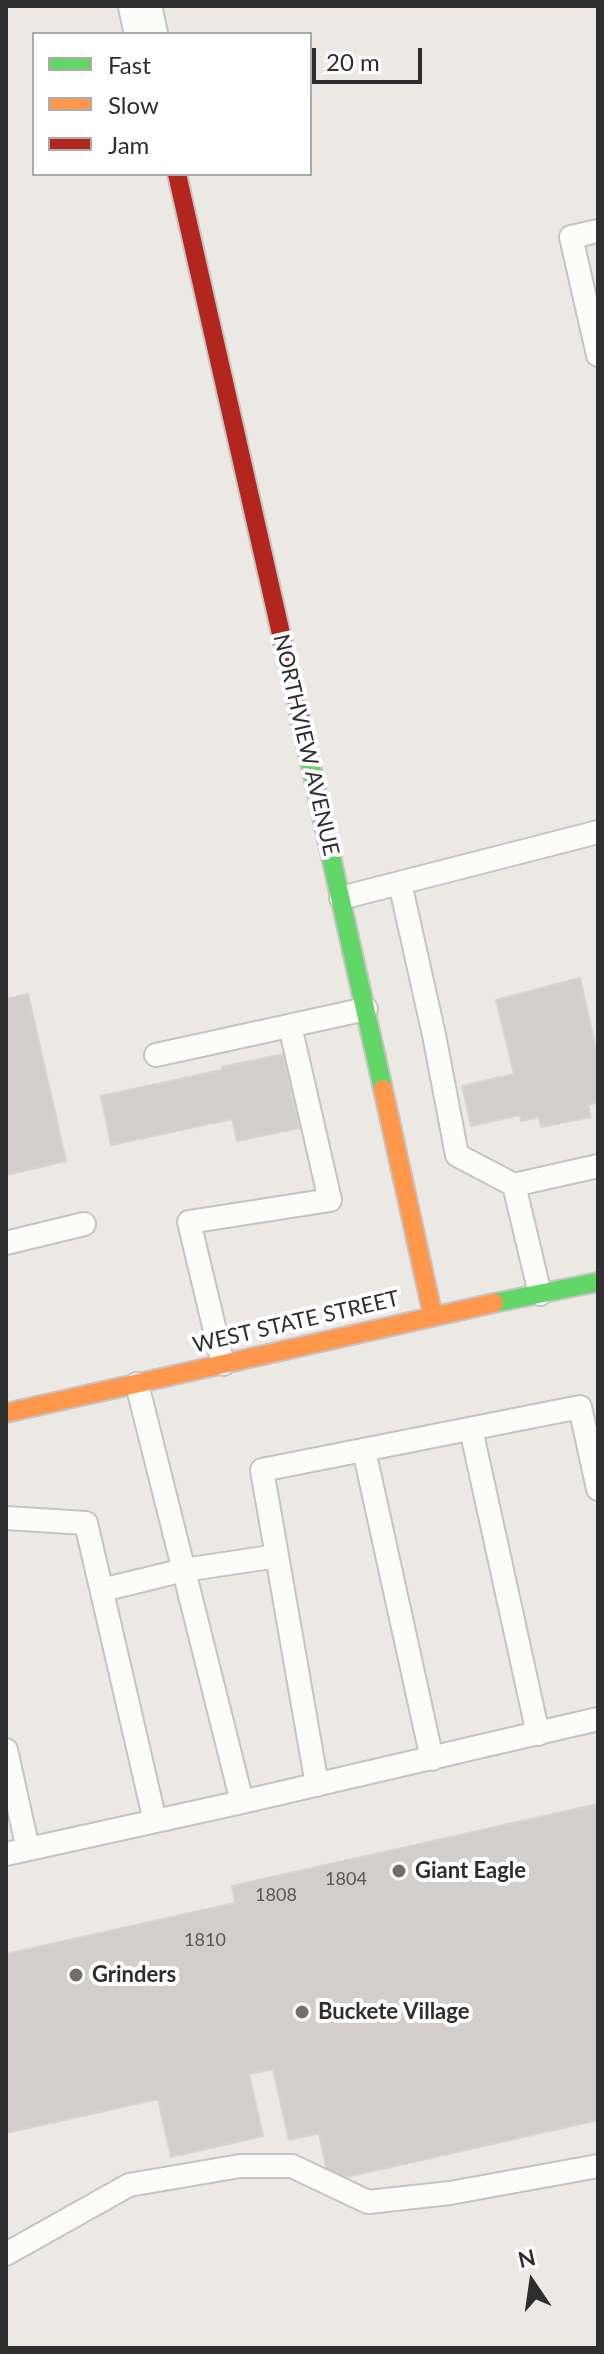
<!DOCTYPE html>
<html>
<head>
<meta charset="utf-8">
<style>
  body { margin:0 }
  #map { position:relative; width:604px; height:2354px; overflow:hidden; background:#ece8e4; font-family:Lato,sans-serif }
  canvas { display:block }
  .frame { position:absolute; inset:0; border:8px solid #2e2e2e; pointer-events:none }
  .legend { position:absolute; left:32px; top:32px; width:280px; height:144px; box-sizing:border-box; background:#fff; border:2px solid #ababab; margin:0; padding:10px 14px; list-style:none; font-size:24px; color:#2e2e2e }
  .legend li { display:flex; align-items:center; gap:16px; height:40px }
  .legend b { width:40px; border:2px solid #ababab }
  .north { position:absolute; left:492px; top:2242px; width:80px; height:80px; -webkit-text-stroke:6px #fff; paint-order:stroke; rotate:347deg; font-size:22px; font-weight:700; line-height:32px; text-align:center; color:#2e2e2e }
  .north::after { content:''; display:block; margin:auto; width:28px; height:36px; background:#2e2e2e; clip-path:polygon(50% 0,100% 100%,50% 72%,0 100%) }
  .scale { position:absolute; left:312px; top:48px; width:110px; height:36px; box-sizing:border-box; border:4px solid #2e2e2e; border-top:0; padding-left:10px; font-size:24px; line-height:28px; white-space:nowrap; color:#2e2e2e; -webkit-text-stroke:6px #fff; paint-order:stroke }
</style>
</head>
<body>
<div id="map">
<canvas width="604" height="2354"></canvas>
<div class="frame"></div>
<ul class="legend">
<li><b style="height:10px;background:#63d668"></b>Fast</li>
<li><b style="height:10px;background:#ff974d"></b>Slow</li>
<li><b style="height:10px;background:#b3261e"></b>Jam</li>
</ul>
<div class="north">N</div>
<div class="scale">20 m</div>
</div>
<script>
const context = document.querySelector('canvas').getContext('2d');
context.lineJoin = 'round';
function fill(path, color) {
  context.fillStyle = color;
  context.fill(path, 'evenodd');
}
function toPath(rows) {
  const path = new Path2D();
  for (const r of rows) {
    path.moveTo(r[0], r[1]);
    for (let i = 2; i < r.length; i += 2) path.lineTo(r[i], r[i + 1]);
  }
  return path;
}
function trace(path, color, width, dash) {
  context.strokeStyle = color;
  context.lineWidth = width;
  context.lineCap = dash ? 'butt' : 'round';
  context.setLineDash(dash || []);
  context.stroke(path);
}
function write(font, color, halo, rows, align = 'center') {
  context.font = font + ' Lato,sans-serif';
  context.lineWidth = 8;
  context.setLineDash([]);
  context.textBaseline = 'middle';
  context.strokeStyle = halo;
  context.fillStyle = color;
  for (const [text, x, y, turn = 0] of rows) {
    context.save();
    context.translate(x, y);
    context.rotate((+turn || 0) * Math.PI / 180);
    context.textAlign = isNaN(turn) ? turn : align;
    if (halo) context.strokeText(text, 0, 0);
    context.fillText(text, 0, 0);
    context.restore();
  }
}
const building = toPath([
  [580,978,598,1058,598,1102,588,1105,591,1117,541,1127,539,1117,521,1121,520,1115,471,1126,462,1086,514,1074,496,1000,580,978],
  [28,994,66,1161,6,1175,6,999,28,994],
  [283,1054,299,1128,237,1141,232,1119,111,1145,101,1096,222,1070,222,1067,283,1054],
  [598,1804,598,2120,329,2181,319,2133,289,2140,273,2069,249,2074,263,2136,171,2157,158,2099,6,2133,6,1954,235,1903,232,1886,598,1804]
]);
fill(building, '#d1cecb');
trace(building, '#d7d4d0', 2);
const lane = toPath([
  [598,231,571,237,598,355],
  [400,883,434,1035,457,1155,514,1185,598,1166],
  [341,898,598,832],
  [156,1055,366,1009],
  [514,1185,540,1294],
  [6,1243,84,1224],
  [223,1364,189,1222,330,1200,290,1026],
  [137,1384,242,1802],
  [471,1429,538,1734],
  [364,1450,432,1759],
  [6,1518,86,1523,155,1821],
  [102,1590,184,1570,277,1556],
  [6,1750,28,1849],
  [317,1785,262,1470,580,1407,598,1489],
  [6,1854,242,1802,598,1719],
  [6,2254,129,2185,240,2166,292,2166,368,2202,450,2193,598,2166]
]);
const street = toPath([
  [140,6,146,34]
]);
const fast = toPath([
  [300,718,383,1089],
  [494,1303,598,1282]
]);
const slow = toPath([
  [383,1089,433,1316],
  [6,1413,494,1303]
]);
const jam = toPath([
  [177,174,300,718]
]);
trace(lane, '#c5c4c5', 26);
trace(street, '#c5c4c5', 46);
trace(fast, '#c5c4c5', 22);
trace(slow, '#c5c4c5', 22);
trace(jam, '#c5c4c5', 22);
trace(lane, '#fcfcfb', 22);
trace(street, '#fcfcfb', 42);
trace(fast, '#63d668', 18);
trace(slow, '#ff974d', 18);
trace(jam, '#b3261e', 18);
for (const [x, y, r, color] of [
  [399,1871,8,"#706f6e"],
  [76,1975,8,"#706f6e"],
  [302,2012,8,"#706f6e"]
]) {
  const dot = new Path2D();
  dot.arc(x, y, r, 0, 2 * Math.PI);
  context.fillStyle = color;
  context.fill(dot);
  trace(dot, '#fff', 3);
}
write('18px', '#585857', null, [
  ["1804",346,1879],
  ["1808",276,1895],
  ["1810",205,1940]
]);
write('22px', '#2e2e2e', '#fff', [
  ["NORTHVIEW AVENUE",306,745,77],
  ["WEST STATE STREET",296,1322,-13]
]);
write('bold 22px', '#2e2e2e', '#fff', [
  ["Giant Eagle",415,1871],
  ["Grinders",92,1975],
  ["Buckete Village",318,2012]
], 'left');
</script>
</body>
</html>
